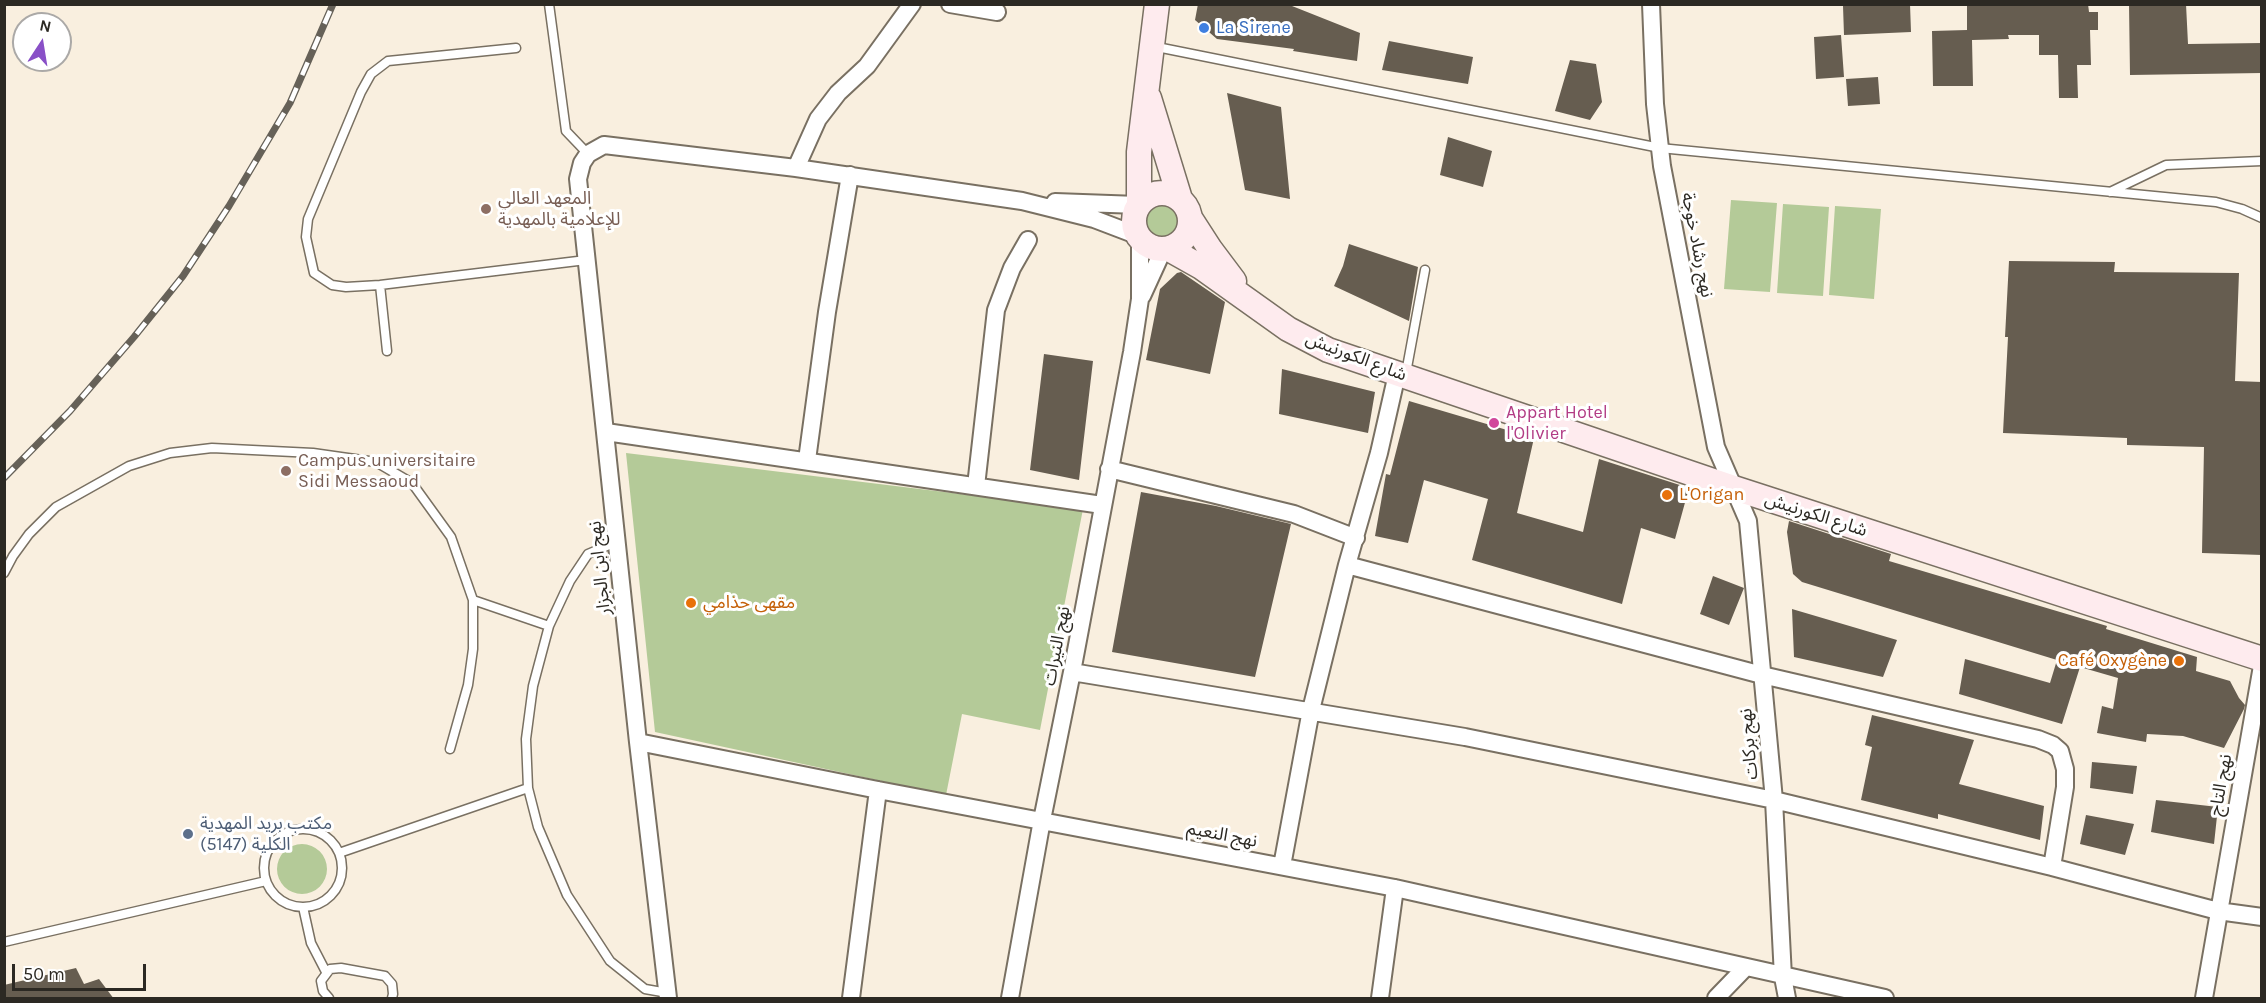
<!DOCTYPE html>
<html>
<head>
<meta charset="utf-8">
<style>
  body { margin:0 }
  #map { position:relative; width:2266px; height:1003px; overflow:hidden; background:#f9efdf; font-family:Karla,sans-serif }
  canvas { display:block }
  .frame { position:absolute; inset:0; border:6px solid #2c2923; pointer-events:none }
  .north { position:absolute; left:12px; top:12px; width:60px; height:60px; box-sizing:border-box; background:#fff; border:2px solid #aba9a7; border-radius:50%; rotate:12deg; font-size:16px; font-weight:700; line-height:24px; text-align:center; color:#2c2923 }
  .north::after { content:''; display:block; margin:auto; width:21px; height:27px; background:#8950c7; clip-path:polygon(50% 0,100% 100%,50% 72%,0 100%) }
  .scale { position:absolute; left:12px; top:964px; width:134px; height:27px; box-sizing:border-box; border:3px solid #2c2923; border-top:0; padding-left:8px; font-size:18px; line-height:21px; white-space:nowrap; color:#2c2923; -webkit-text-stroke:4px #fff; paint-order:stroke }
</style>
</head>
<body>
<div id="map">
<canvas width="2266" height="1003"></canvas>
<div class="frame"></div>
<div class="north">N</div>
<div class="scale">50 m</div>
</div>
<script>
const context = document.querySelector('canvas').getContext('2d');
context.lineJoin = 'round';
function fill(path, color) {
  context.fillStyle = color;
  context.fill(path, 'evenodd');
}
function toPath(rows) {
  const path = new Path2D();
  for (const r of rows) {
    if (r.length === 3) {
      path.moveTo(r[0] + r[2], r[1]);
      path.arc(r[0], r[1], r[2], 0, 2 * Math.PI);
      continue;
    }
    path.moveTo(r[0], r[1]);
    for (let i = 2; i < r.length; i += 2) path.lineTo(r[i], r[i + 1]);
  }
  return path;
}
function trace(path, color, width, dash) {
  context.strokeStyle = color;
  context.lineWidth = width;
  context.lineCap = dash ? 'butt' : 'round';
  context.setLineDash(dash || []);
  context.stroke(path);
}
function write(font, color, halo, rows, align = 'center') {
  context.font = font + ' Karla,"Noto Sans Arabic",sans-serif';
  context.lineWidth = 6;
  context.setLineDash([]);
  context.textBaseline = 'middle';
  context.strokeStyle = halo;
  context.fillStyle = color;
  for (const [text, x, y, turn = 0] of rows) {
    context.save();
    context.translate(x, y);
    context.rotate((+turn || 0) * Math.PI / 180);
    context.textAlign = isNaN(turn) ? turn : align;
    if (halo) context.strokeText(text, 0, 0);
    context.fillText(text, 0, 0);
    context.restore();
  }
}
fill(toPath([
  [1731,200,1777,203,1770,292,1724,289],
  [1160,220,19],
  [1783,204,1829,207,1823,296,1777,293],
  [1835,206,1881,209,1874,299,1829,295],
  [626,453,1083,509,1040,730,962,714,946,795,655,732],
  [302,869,25]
]), '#b4ca98');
fill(toPath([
  [1198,4,1287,4,1360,33,1357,61,1293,51,1294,49,1217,39,1195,20],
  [1910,4,1911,32,1844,35,1843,6],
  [1967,4,2088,4,2089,12,2098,12,2098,30,2090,30,2091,65,2077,65,2078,98,2059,98,2058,55,2039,55,2039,35,2008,35,2009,39,1972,40,1973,86,1933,86,1932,31,1967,30],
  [2129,4,2186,4,2188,44,2262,43,2262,73,2130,75],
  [1841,35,1844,77,1816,79,1814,37],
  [1389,41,1473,57,1468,84,1382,70],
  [1570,60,1596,64,1602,102,1590,120,1555,111],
  [1878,77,1880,104,1848,106,1846,79],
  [1227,93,1281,107,1290,199,1245,190],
  [1448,137,1492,151,1483,187,1440,175],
  [1349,244,1418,267,1409,321,1334,286,1343,266],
  [2009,261,2115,262,2114,272,2239,273,2235,381,2262,382,2262,555,2202,553,2204,447,2127,445,2127,438,2003,433,2008,337,2005,337],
  [1181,272,1225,302,1210,374,1146,360,1160,289,1177,273],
  [1044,354,1093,361,1079,480,1030,470],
  [1282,369,1375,392,1368,433,1279,414],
  [1409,401,1534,438,1517,513,1583,532,1599,459,1689,488,1675,539,1641,528,1622,604,1472,560,1488,499,1424,480,1408,543,1375,536,1386,474,1390,475],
  [1141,492,1216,506,1291,524,1255,677,1112,652],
  [1789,521,1891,554,1889,561,2107,626,2106,629,2197,657,2196,671,2230,681,2239,698,2245,705,2244,709,2224,748,2183,736,2147,734,2146,742,2097,733,2102,706,2113,709,2118,678,2080,667,2062,724,1959,694,1965,659,2050,683,2057,660,1802,582,1793,574,1787,532],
  [1713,576,1744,588,1729,625,1700,614],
  [1792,609,1897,640,1883,677,1794,657],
  [1872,715,1974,740,1959,784,2044,806,2040,840,1938,814,1938,819,1861,800,1872,747,1865,745],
  [2092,762,2137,766,2133,794,2090,788],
  [2156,800,2218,807,2214,844,2151,832],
  [2086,815,2134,824,2125,855,2080,844],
  [76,968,84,984,99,979,114,999,4,999,4,985]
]), '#665d50');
const service = toPath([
  [549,4,566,131,588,154],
  [1152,46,1660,148,2216,202,2242,209,2262,218],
  [516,48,388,61,371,74,361,92,308,219,306,237,314,273,332,285,346,287,380,285,586,260],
  [2110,192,2166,165,2262,161],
  [380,285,387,351],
  [1406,373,1425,270],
  [616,542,588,554,570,581,549,626,533,686,526,739,528,788,538,827,567,895,610,961,645,989,668,993],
  [4,573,13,556,29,534,56,507,129,466,170,453,212,448,313,453,376,462,412,483,451,537,473,600,549,626],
  [450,749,468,685,473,649,473,600],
  [303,868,39],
  [339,853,528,788],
  [303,907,311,943,326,972],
  [4,942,266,881],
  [329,998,323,991,321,981,330,969,341,968,385,976,392,984,393,994,392,998]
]);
const minor = toPath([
  [950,4,997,12],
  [1651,4,1655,104,1662,166,1716,447,1748,521,1774,800,1783,977,1787,998],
  [796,168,818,119,838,93,867,66,912,4],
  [1055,202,1138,205],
  [1142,296,1163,250],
  [606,432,1102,505],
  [807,460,827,312,850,175],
  [1109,469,1294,514,1356,538],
  [976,486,996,310,1012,268,1028,240],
  [1347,565,1379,453,1397,374],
  [1072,672,1465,737,1774,800,2052,867,2218,911,2262,917],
  [638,742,878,790,1395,888,1885,998],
  [1282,866,1311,710,1347,565,1762,675,2038,739,2053,745,2060,751,2065,769,2065,787,2052,867],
  [668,998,638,742,578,179,582,163,588,154,604,145,796,168,1022,201,1094,219,1136,235],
  [851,998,878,790],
  [1010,998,1042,820,1072,672,1132,352,1140,299,1140,240],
  [1380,998,1395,888],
  [1716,998,1746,967],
  [2204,998,2262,666]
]);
const secondary = toPath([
  [1149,98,1180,199],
  [1162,221,28],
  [1139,203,1139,152,1157,4],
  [1190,218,1210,249,1234,281],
  [1169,249,1201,267,1288,329,1328,350,1734,488,2262,659]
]);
trace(service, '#797062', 11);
trace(minor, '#797062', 20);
trace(secondary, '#797062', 27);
trace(service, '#fff', 8);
trace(minor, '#fff', 16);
trace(secondary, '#feebee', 24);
const rail = toPath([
  [4,478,70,411,134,337,183,276,229,206,290,103,333,4]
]);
trace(rail, '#666158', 7);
trace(rail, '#fff', 4.5, [14]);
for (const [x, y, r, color] of [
  [1204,28,6,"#3f7fe0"],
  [486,209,6,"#8d6e63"],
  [1494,423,6,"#d1479c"],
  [286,471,6,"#8d6e63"],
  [1667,495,6,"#e8710a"],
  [691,603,6,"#e8710a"],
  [2179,661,6,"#e8710a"],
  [188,834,6,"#5c6f8a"]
]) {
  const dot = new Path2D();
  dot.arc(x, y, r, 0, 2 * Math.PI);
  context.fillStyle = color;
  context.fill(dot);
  trace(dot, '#fff', 2);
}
write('18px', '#366cbe', '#fff', [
  ["La Sirene",1216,28]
], 'left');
write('18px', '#785e54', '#fff', [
  ["المعهد العالي",498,199],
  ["للإعلامية بالمهدية",498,220],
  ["Campus universitaire",298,461],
  ["Sidi Messaoud",298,482]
], 'left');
write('18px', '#2c2923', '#fff', [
  ["نهج رشاد خوجة",1697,245,79],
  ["شارع الكورنيش",1356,357,21],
  ["شارع الكورنيش",1816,515,18],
  ["نهج ابن الجزار",600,568,-96],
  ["نهج النيرات",1057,646,-79],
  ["نهج بركات",1749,744,-95],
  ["نهج التاج",2221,785,-80],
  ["نهج النعيم",1222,835,11]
]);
write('18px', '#b23c85', '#fff', [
  ["Appart Hotel",1506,413],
  ["l'Olivier",1506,434]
], 'left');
write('18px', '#c56008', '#fff', [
  ["L'Origan",1679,495],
  ["مقهى حذامي",703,603],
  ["Café Oxygène",2167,661,"right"]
], 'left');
write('18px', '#4e5e75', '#fff', [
  ["مكتب بريد المهدية",200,824],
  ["الكلية (5147)",200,845]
], 'left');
</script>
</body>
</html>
